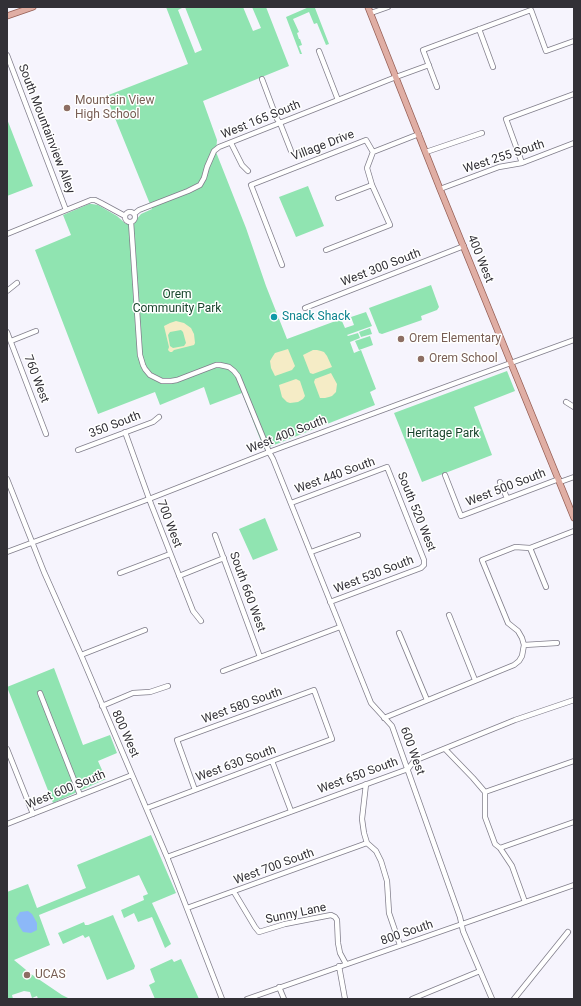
<!DOCTYPE html>
<html>
<head>
<meta charset="utf-8">
<style>
  body { margin:0 }
  #map { position:relative; width:581px; height:1006px; overflow:hidden; background:#f6f4fd; font-family:Roboto,sans-serif }
  canvas { display:block }
  .frame { position:absolute; inset:0; border:8px solid #323036; pointer-events:none }
</style>
</head>
<body>
<div id="map">
<canvas width="581" height="1006"></canvas>
<div class="frame"></div>
</div>
<script>
const context = document.querySelector('canvas').getContext('2d');
context.lineJoin = 'round';
function fill(path, color) {
  context.fillStyle = color;
  context.fill(path, 'evenodd');
}
function toPath(rows) {
  const path = new Path2D();
  for (const r of rows) {
    if (r.length === 3) {
      path.moveTo(r[0] + r[2], r[1]);
      path.arc(r[0], r[1], r[2], 0, 2 * Math.PI);
      continue;
    }
    path.moveTo(r[0], r[1]);
    for (let i = 2; i < r.length; i += 2) path.lineTo(r[i], r[i + 1]);
  }
  return path;
}
function trace(path, color, width, dash) {
  context.strokeStyle = color;
  context.lineWidth = width;
  context.lineCap = dash ? 'butt' : 'round';
  context.setLineDash(dash || []);
  context.stroke(path);
}
function write(font, color, halo, rows, align = 'center') {
  context.font = font + ' Roboto,sans-serif';
  context.lineWidth = 3;
  context.setLineDash([]);
  context.textBaseline = 'middle';
  context.strokeStyle = halo;
  context.fillStyle = color;
  for (const [text, x, y, turn = 0] of rows) {
    context.save();
    context.translate(x, y);
    context.rotate((+turn || 0) * Math.PI / 180);
    context.textAlign = isNaN(turn) ? turn : align;
    if (halo) context.strokeText(text, 0, 0);
    context.fillText(text, 0, 0);
    context.restore();
  }
}
fill(toPath([
  [166,7,184,7,178,10,195,53,202,50,185,7,243,7,253,31,261,28,252,7,266,7,289,66,203,101,217,140,216,152,246,228,266,286,287,339,341,319,345,328,354,325,351,317,366,312,372,326,347,335,348,336,358,333,360,338,350,342,354,353,361,350,376,389,370,392,375,405,264,449,242,393,210,405,204,387,160,405,155,392,98,414,35,250,71,235,63,215,89,204,92,204,98,205,117,216,126,224,134,224,136,220,141,214,152,209,106,96,188,64],
  [309,7,315,8,329,44,326,45,317,23,314,24,309,12,293,19,299,32,297,33,299,39,300,39,302,45,299,46,302,54,300,54,286,17],
  [7,119,33,186,7,196],
  [308,186,324,226,296,237,279,197],
  [431,285,439,307,437,310,421,316,422,320,382,334,379,333,369,308],
  [370,328,372,334,361,337,359,332],
  [370,336,373,345,359,350,355,341],
  [507,371,515,391,474,407,492,455,422,482,394,413],
  [265,518,278,550,253,560,239,529],
  [54,668,83,745,110,735,117,753,98,761,106,779,53,803,7,687],
  [151,835,176,893,152,903,171,944,165,948,152,917,138,922,134,913,124,918,121,910,144,900,143,896,148,894,139,875,39,915,50,945,14,960,31,974,62,995,70,999,38,999,37,996,32,998,30,992,24,991,12,995,13,999,7,999,7,892,28,884,37,908,86,888,77,865],
  [113,915,135,966,134,969,107,980,89,936,85,938,83,935,63,944,58,933,84,922,85,925,88,925],
  [172,959,174,962,181,959,199,999,155,999,149,985,155,982,150,969]
]), '#90e4b1');
fill(toPath([
  [176,321,184,323,191,328,194,334,195,343,194,345,174,350,172,352,170,352,168,350,169,347,164,326,170,323],
  [181,330,183,332,186,343,184,346,173,348,170,346,168,335,170,332],
  [288,349,295,366,292,370,275,376,271,368,270,361,273,356,275,353],
  [313,350,317,350,321,351,324,352,327,356,332,367,313,374,310,373,303,355],
  [331,373,337,384,336,392,332,396,329,397,325,398,320,398,314,382,315,379],
  [296,379,300,381,305,396,303,399,298,402,290,403,287,402,282,397,279,385]
]), '#f5ecc6');
fill(toPath([
  [28,911,32,914,37,923,37,930,31,933,23,932,19,926,16,918,20,912]
]), '#8cb8f8');
const minor = toPath([
  [371,13,388,7],
  [479,29,493,67],
  [319,51,338,100],
  [7,55,66,210],
  [262,79,277,119,280,123,291,151],
  [437,87,423,50,531,10,546,51,574,41],
  [231,143,242,165,248,171],
  [373,152,419,134],
  [426,152,482,133],
  [522,163,506,119,574,94],
  [440,189,499,167,522,163,574,143],
  [338,198,372,185],
  [130,217,5],
  [134,214,139,210,188,191,200,185,204,178,207,167,214,151,219,147,396,77,429,65],
  [131,222,140,355,143,365,145,369,150,375,162,381,171,381,177,380,216,365,220,365,229,367,234,371,238,376,269,452,273,459,371,703,392,726,460,917,463,931,492,999],
  [7,234,91,200,95,200,101,203,125,216],
  [326,250,390,225,372,185,367,168,373,152],
  [282,265,251,185,366,140,373,152],
  [7,291,17,283],
  [305,308,464,246],
  [7,332,46,434],
  [11,341,36,331],
  [566,402,574,407],
  [125,432,151,504,193,611,201,621],
  [78,450,153,422,159,417],
  [445,475,461,516,559,479],
  [7,479,44,572,81,655,167,857,222,999],
  [500,482,507,498],
  [560,482,574,477],
  [291,503,387,467,424,560,424,565,421,568,330,602],
  [215,535,260,657],
  [530,548,546,587],
  [7,552,149,499,269,452,464,380,574,340],
  [311,552,358,535],
  [120,573,170,554],
  [179,576,224,558],
  [449,615,475,680],
  [399,633,427,700],
  [524,645,557,643],
  [81,655,145,630],
  [223,671,340,627],
  [40,693,80,795],
  [102,706,133,693,150,692,168,686],
  [384,718,514,665,519,661,522,656,524,645,522,638,518,631,508,623,482,560,515,547,530,548,574,531],
  [7,749,33,814],
  [445,749,473,778,485,792,485,817,495,844,500,848,512,866,525,902],
  [272,761,291,811],
  [366,784,362,819,364,833,367,843,376,851,381,861,387,881,389,913,400,945],
  [485,792,574,761],
  [147,808,195,790,272,761,332,739,314,690,177,740,195,790],
  [7,824,132,775],
  [500,848,574,822],
  [167,857,408,769,414,761,515,720,574,700],
  [234,892,255,927,259,932,285,924,331,915,335,917,337,920,338,943,340,953,346,964],
  [187,908,367,843],
  [339,966,345,999],
  [279,987,284,999],
  [247,999,574,885],
  [412,999,480,971],
  [514,999,568,932]
]);
const major = toPath([
  [368,7,440,189,574,518],
  [7,16,33,7]
]);
trace(minor, '#817e8b', 6);
trace(major, '#965f56', 7);
trace(minor, '#fff', 4.5);
trace(major, '#e0aea4', 5.5);
for (const [x, y, r, color] of [
  [67,108,4,"#8d6e63"],
  [274,317,4,"#0f9aa8"],
  [401,339,4,"#8d6e63"],
  [421,359,4,"#8d6e63"],
  [27,975,4,"#8d6e63"]
]) {
  const dot = new Path2D();
  dot.arc(x, y, r, 0, 2 * Math.PI);
  context.fillStyle = color;
  context.fill(dot);
  trace(dot, '#fff', 1.5);
}
write('12px', '#785e54', '#fff', [
  ["Mountain View",75,101],
  ["High School",75,115],
  ["Orem Elementary",409,339],
  ["Orem School",429,359],
  ["UCAS",35,975]
], 'left');
write('12px', '#323036', '#fff', [
  ["West 165 South",261,120,-22],
  ["South Mountainview Alley",46,129,69],
  ["Village Drive",323,146,-21],
  ["West 255 South",504,157,-18],
  ["400 West",480,259,68],
  ["West 300 South",381,268,-21],
  ["760 West",36,379,69],
  ["350 South",115,425,-21],
  ["West 400 South",287,435,-21],
  ["West 440 South",335,476,-20],
  ["West 500 South",506,488,-21],
  ["South 520 West",416,512,68],
  ["700 West",169,524,69],
  ["West 530 South",374,575,-21],
  ["South 660 West",247,592,70],
  ["West 580 South",242,706,-20],
  ["800 West",125,734,66],
  ["600 West",412,751,70],
  ["West 630 South",236,764,-20],
  ["West 650 South",358,776,-20],
  ["West 600 South",66,790,-22],
  ["West 700 South",274,867,-20],
  ["Sunny Lane",296,914,-12],
  ["800 South",407,933,-19]
]);
write('12px', '#1b462e', '#fff', [
  ["Orem",177,295],
  ["Community Park",177,309],
  ["Heritage Park",443,434]
]);
write('12px', '#0d838f', '#fff', [
  ["Snack Shack",282,317]
], 'left');
</script>
</body>
</html>
